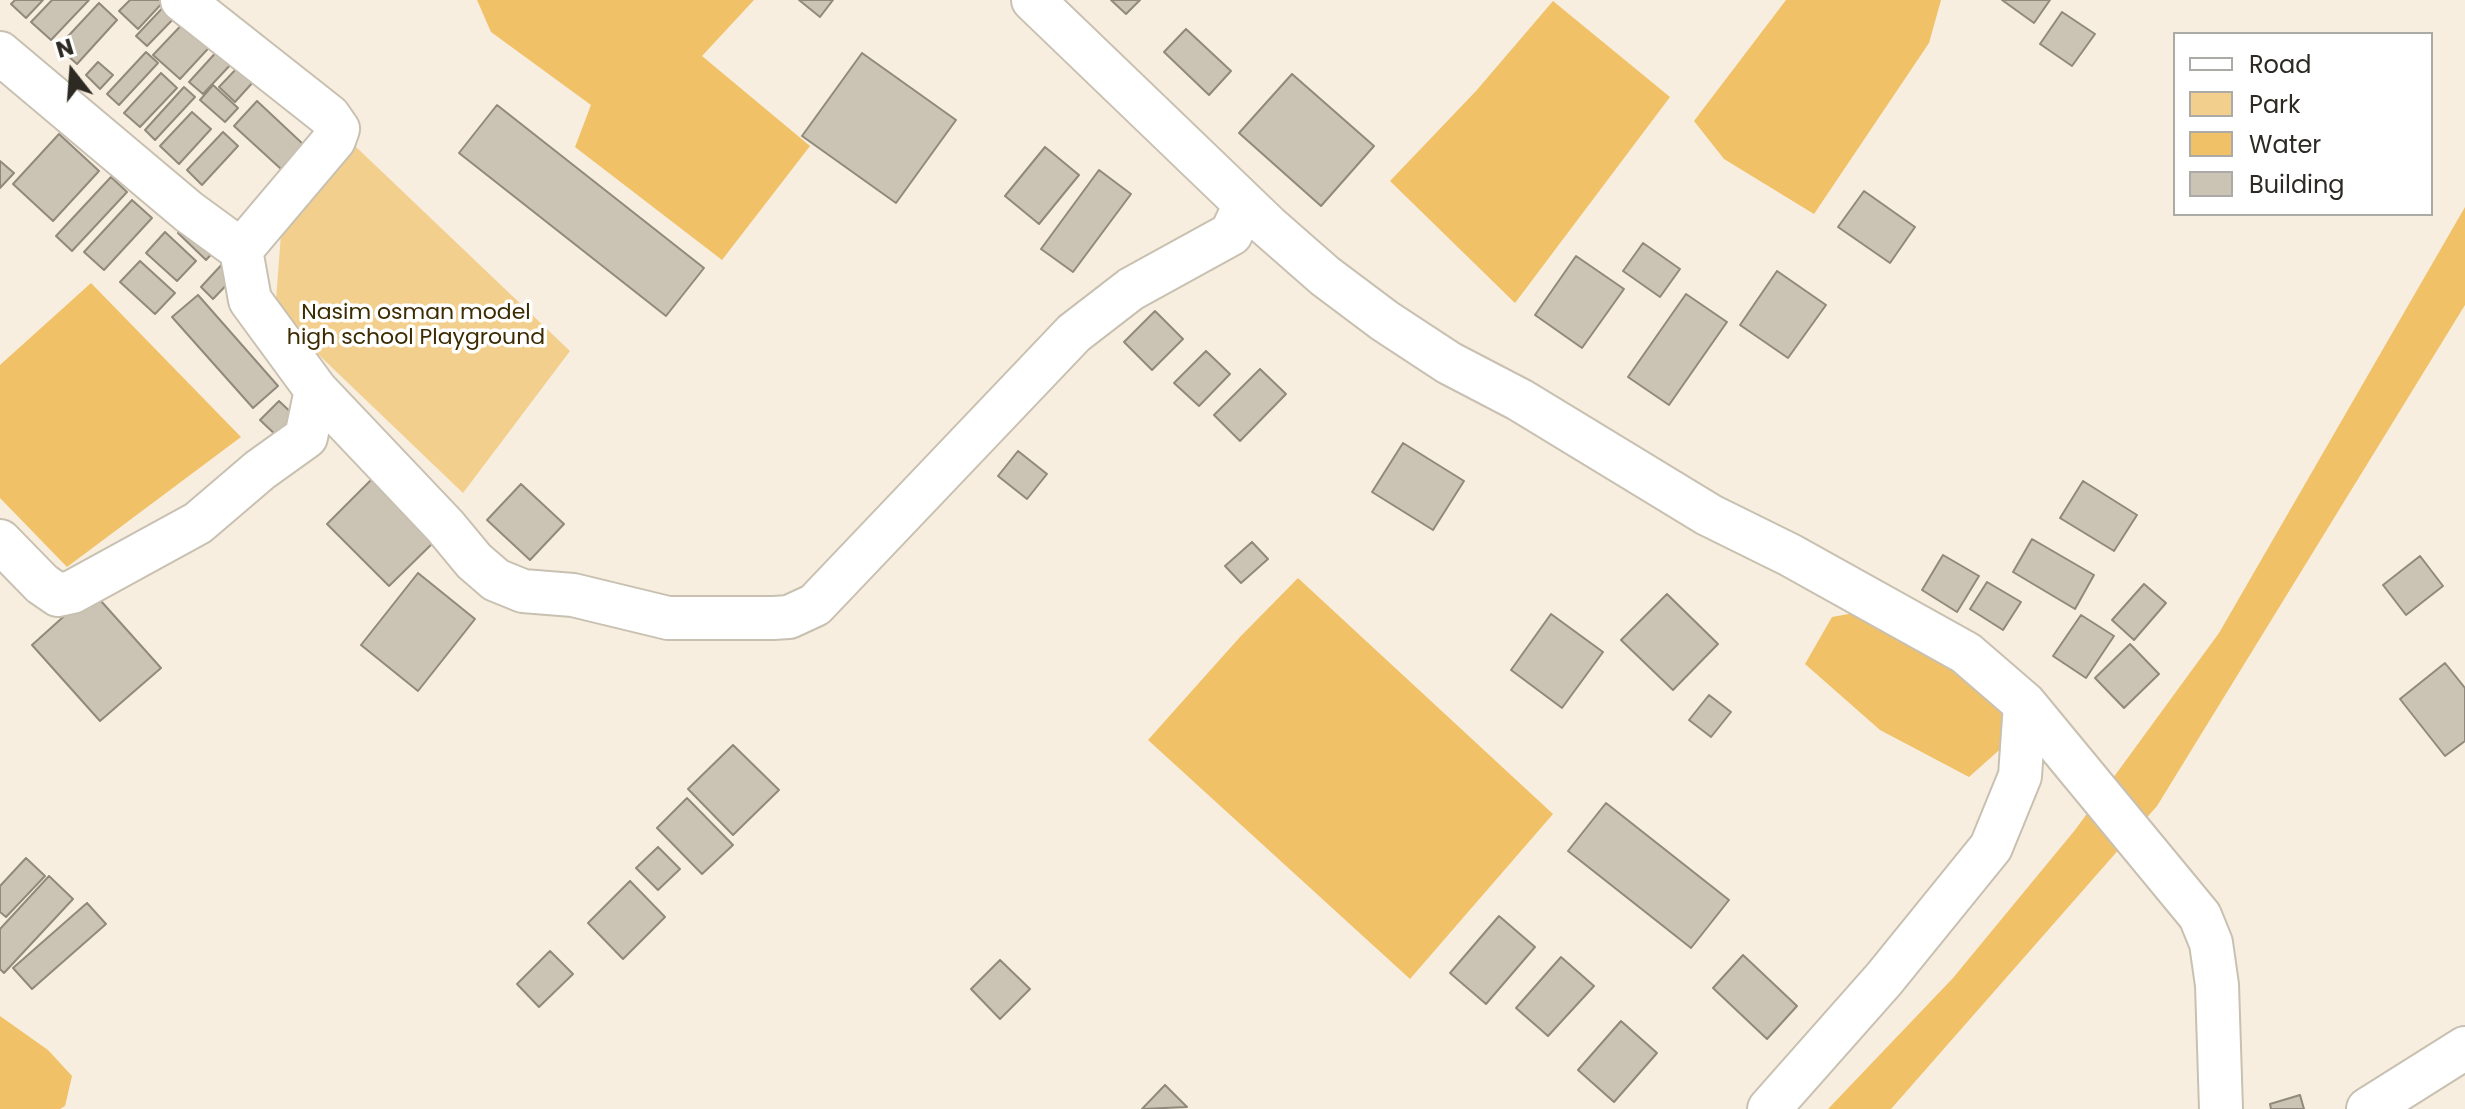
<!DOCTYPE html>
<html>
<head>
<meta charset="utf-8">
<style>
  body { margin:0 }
  #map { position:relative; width:2465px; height:1109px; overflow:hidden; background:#f7eedf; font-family:Poppins,sans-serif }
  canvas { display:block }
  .legend { position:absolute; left:2173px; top:32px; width:260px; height:184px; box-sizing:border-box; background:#fff; border:2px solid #abaaa7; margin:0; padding:10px 14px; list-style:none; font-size:24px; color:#2d2a24 }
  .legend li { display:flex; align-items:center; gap:16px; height:40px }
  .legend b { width:40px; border:2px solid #abaaa7 }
  .north { position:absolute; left:32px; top:32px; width:80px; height:80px; -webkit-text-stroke:6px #fff; paint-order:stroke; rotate:343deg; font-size:22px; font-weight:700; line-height:32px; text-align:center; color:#2d2a24 }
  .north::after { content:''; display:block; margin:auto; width:28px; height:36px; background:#2d2a24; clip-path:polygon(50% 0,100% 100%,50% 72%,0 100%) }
</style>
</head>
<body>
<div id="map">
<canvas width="2465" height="1109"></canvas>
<ul class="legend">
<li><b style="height:10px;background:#fff"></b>Road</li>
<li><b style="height:22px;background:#f3cf8e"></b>Park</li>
<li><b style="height:22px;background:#f1c168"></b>Water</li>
<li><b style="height:22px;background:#cbc3b4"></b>Building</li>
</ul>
<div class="north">N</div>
</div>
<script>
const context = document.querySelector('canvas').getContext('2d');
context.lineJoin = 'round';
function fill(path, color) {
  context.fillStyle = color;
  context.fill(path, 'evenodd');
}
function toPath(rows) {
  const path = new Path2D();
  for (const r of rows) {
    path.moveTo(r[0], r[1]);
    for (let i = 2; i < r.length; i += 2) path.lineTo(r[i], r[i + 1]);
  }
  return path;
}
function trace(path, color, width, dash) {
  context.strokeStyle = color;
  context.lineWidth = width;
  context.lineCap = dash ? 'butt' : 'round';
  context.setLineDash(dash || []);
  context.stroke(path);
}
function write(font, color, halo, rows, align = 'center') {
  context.font = font + ' Poppins,sans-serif';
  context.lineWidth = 7;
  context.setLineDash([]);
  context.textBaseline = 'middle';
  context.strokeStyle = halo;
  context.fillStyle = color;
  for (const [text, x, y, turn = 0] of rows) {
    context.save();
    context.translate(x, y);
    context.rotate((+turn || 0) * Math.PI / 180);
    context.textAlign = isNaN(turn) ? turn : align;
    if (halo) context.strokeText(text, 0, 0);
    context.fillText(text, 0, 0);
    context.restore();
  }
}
fill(toPath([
  [354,145,570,351,463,493,275,313,282,221]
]), '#f3cf8e');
fill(toPath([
  [477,0,754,0,702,56,810,146,722,260,575,147,591,105,491,32],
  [1786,0,1941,0,1929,43,1814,214,1724,159,1694,121],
  [1553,1,1670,97,1515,303,1390,181,1476,91],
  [2465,207,2465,305,2157,806,1891,1109,1828,1109,1953,978,2075,830,2219,633],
  [91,283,241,437,67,567,0,498,0,365],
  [1298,578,1553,814,1410,979,1148,740,1240,637],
  [1854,613,1987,672,2015,736,1969,777,1880,730,1805,664,1832,617],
  [0,1016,48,1050,72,1076,65,1106,60,1109,0,1109]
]), '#f1c168');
const building = toPath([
  [15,0,43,0,26,18,11,4,15,0],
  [52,0,89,0,51,40,31,22,52,0],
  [130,0,165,0,138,29,119,11,130,0],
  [170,0,181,11,147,46,136,36,170,0],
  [799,0,833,0,820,17,799,0],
  [1111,0,1140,0,1126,14,1111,0],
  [2002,0,2050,0,2034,23,2002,0],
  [99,3,117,20,77,64,58,47,99,3],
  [2062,12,2095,34,2072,66,2040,44,2062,12],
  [191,15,217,39,180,79,153,55,191,15],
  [1186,29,1231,71,1209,95,1164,52,1186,29],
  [220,48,234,61,203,94,189,82,220,48],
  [146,52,158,63,119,105,107,94,146,52],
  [862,53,956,120,896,203,802,136,862,53],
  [98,62,113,75,100,89,86,75,98,62],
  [239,66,254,81,235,102,219,87,239,66],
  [161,73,177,88,140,127,124,113,161,73],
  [1292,74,1374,146,1321,206,1239,133,1292,74],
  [213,85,238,108,225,122,200,100,213,85],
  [184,87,195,97,155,140,145,130,184,87],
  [257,101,304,145,281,169,234,126,257,101],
  [497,105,704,268,666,316,459,153,497,105],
  [192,112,211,129,179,164,160,146,192,112],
  [223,132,238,146,202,185,187,170,223,132],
  [59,134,99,171,53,221,13,184,59,134],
  [1045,147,1079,175,1039,224,1005,196,1045,147],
  [0,161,14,173,0,188,0,161],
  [1099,170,1131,194,1073,272,1041,249,1099,170],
  [111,177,127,192,72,251,56,236,111,177],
  [1864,191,1915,227,1890,263,1838,227,1864,191],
  [132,200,152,218,104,270,84,252,132,200],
  [189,221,218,247,206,260,178,233,189,221],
  [165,232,196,261,177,281,146,253,165,232],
  [1643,243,1680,269,1660,297,1623,271,1643,243],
  [1576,256,1624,289,1582,348,1535,315,1576,256],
  [140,261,175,293,155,314,120,282,140,261],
  [225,261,237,274,213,299,201,287,225,261],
  [1777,271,1826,305,1788,358,1740,325,1777,271],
  [1686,294,1727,322,1669,405,1628,377,1686,294],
  [198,295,278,386,253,408,172,317,198,295],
  [1155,311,1183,339,1152,370,1124,342,1155,311],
  [1206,351,1230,374,1199,406,1174,383,1206,351],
  [1260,369,1286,394,1240,441,1214,415,1260,369],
  [279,401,298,419,279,438,260,420,279,401],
  [1403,443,1464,481,1433,530,1372,492,1403,443],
  [1018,451,1047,474,1027,499,998,476,1018,451],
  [376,475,439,537,389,586,327,524,376,475],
  [2083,481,2137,515,2114,551,2060,518,2083,481],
  [521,484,564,524,530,560,487,520,521,484],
  [2032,539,2094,575,2075,609,2013,572,2032,539],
  [1252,542,1268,559,1241,583,1225,566,1252,542],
  [1943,555,1979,576,1957,612,1922,590,1943,555],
  [2420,556,2443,586,2406,615,2383,585,2420,556],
  [418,573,475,619,418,691,361,645,418,573],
  [1987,582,2021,602,2003,630,1970,609,1987,582],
  [2144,584,2166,603,2134,640,2112,620,2144,584],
  [92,591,161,668,100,721,32,645,92,591],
  [1667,594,1718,644,1673,690,1621,640,1667,594],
  [1551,614,1603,652,1562,708,1511,670,1551,614],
  [2081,615,2114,636,2086,678,2053,656,2081,615],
  [2130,644,2159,674,2124,708,2095,678,2130,644],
  [2445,663,2465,688,2465,741,2445,756,2400,699,2445,663],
  [1709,695,1731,712,1711,737,1689,720,1709,695],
  [733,745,779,790,733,835,688,789,733,745],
  [687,798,733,845,702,874,657,828,687,798],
  [1606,803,1729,900,1691,948,1568,851,1606,803],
  [658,847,680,869,658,890,636,868,658,847],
  [26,858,45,876,6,917,0,912,0,886,26,858],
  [49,876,73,899,4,973,0,969,0,929,49,876],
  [630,881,665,917,623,959,588,923,630,881],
  [87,903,106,924,32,989,13,968,87,903],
  [1499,916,1535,947,1486,1004,1450,973,1499,916],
  [550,951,573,974,539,1007,517,984,550,951],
  [1743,955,1797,1006,1767,1039,1713,988,1743,955],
  [1561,957,1594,986,1548,1036,1516,1008,1561,957],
  [1000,960,1030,989,1000,1019,971,989,1000,960],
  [1621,1021,1657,1053,1614,1102,1578,1070,1621,1021],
  [1165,1085,1187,1107,1142,1109,1165,1085],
  [2300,1095,2304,1109,2271,1109,2270,1104,2300,1095]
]);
fill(building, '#cbc3b4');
trace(building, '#91897b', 2);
const street = toPath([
  [182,0,329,116,338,129,334,140,241,250],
  [1033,0,1268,226,1325,276,1385,321,1449,363,1520,400,1709,515,1790,555,1966,653,2025,704,2200,916,2211,943,2217,985,2221,1109],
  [0,53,189,212,241,250,250,300,316,390,445,526,474,561,496,580,523,591,573,595,668,618,773,618,789,617,815,605,1074,333,1131,289,1231,234,1245,204],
  [0,541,42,584,58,595,72,592,198,523,260,470,306,437,316,390],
  [1769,1109,1884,979,1991,847,2020,776,2025,704],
  [2368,1109,2465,1048]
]);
trace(street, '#c8c0b1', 46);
trace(street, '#fff', 42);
write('22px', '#3d2b02', '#fff', [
  ["Nasim osman model",416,313],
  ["high school Playground",416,338]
]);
</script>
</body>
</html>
